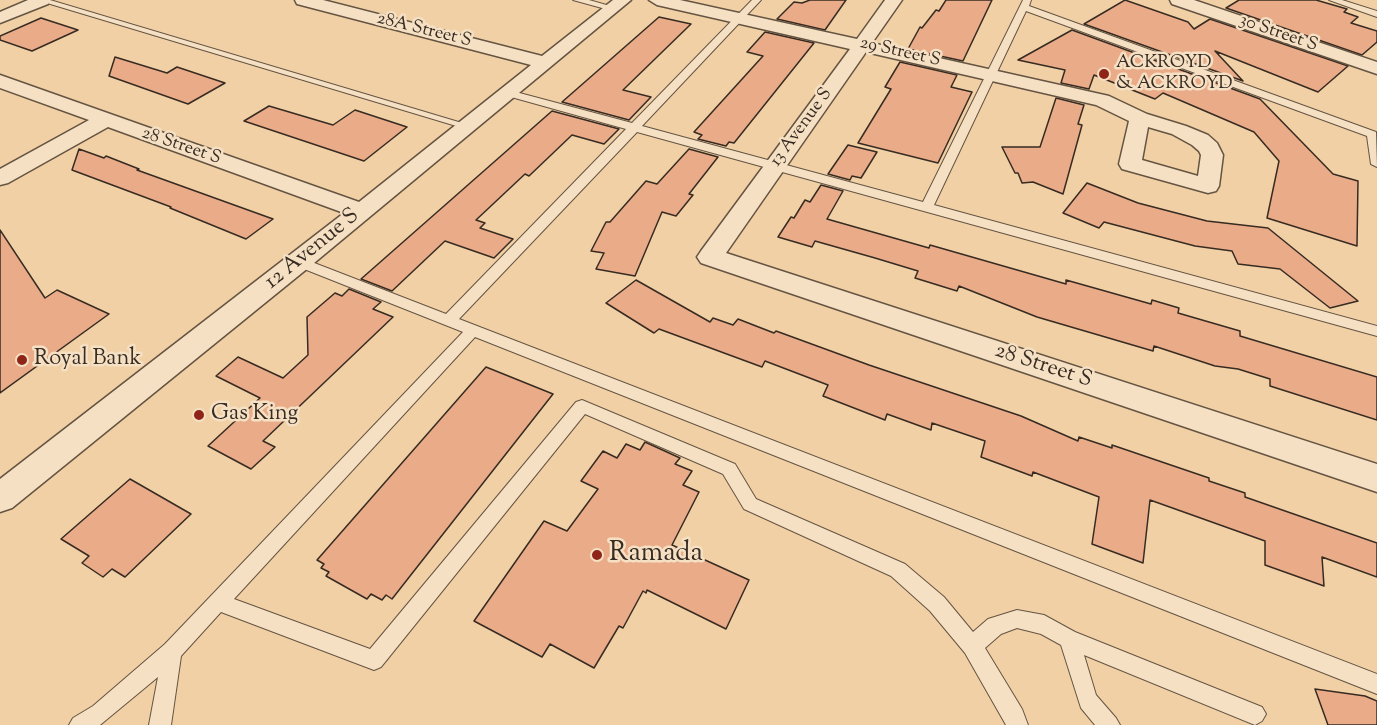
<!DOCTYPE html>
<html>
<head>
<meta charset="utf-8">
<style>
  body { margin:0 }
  canvas { display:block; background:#f0d0a4 }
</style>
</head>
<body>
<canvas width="1377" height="725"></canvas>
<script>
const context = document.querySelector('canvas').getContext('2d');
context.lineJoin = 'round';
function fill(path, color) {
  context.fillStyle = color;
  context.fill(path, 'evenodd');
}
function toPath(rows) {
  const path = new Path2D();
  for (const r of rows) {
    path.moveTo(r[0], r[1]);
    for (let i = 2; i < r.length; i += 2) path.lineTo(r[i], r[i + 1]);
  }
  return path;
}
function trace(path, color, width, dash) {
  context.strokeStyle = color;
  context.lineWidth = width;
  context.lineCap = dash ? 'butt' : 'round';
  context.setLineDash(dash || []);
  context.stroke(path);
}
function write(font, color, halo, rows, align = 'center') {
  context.font = font + ' "Sorts Mill Goudy",serif';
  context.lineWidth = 5;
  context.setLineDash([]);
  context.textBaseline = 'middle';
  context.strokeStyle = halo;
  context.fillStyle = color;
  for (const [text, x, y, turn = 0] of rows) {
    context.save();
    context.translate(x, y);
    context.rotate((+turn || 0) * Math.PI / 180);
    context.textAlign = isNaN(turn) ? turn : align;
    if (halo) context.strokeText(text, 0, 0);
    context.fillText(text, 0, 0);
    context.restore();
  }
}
const building = toPath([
  [810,0,846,0,825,30,777,19,794,2,802,3,810,0],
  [946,0,992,0,963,61,908,49,920,27,922,28,936,10,939,11,946,0],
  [1125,0,1188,22,1194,29,1210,19,1348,66,1318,92,1215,51,1243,81,1084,24,1125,0],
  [1239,0,1316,0,1347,9,1344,12,1358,17,1351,23,1377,31,1377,42,1362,55,1226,8,1239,0],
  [659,17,691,24,623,90,651,97,629,120,562,102,659,17],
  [41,18,78,30,32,51,0,40,0,36,41,18],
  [1072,30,1260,99,1333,174,1358,181,1357,246,1267,218,1279,161,1254,132,1163,93,1155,99,1094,75,1089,89,1061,83,1065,70,1018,60,1072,30],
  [765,32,814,43,734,143,729,142,726,146,698,139,702,135,694,132,763,56,747,52,765,32],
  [115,57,167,73,177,67,225,83,188,104,109,76,115,57],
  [900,62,957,75,951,87,972,92,938,163,858,143,891,89,885,87,900,62],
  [1056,98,1084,105,1078,124,1082,125,1063,194,1033,182,1022,183,1018,173,1015,173,1002,147,1040,147,1056,98],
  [269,106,333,125,355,110,407,127,364,161,244,121,269,106],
  [552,111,619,129,604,144,572,135,529,176,525,174,476,220,485,223,480,228,513,239,494,258,445,241,392,291,361,279,552,111],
  [848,145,877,152,861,178,852,176,850,180,828,174,848,145],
  [79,149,104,158,106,156,139,169,137,170,273,219,246,239,170,208,171,207,72,170,79,149],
  [689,149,718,157,689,194,693,195,676,216,662,212,635,276,596,269,604,253,591,251,606,222,610,222,646,181,657,184,689,149],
  [1087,183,1138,203,1207,221,1268,228,1358,301,1330,308,1280,269,1238,264,1232,251,1195,246,1104,222,1099,228,1063,213,1087,183],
  [821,185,843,191,827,219,929,248,930,245,1066,284,1066,280,1151,304,1152,300,1179,308,1178,313,1240,331,1240,336,1377,377,1377,420,1270,386,1270,379,1238,369,1215,366,1154,346,1153,351,1037,317,959,286,957,291,915,278,918,271,875,258,815,241,812,247,778,237,791,217,794,218,805,200,810,202,821,185],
  [0,230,45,298,57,290,109,314,0,393,0,230],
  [636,280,710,322,713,318,733,325,738,319,774,333,776,331,869,365,1021,416,1078,441,1079,437,1112,448,1112,445,1209,478,1209,481,1245,493,1245,497,1377,543,1377,577,1322,557,1324,586,1265,565,1265,541,1150,500,1143,563,1092,544,1099,497,1033,472,1032,476,981,457,985,441,932,423,931,430,887,414,885,420,823,396,828,385,765,361,762,367,659,329,654,333,606,303,636,280],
  [349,289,381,302,373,309,393,317,263,441,275,447,251,469,208,446,260,398,216,376,238,357,283,378,308,355,307,317,335,293,342,296,349,289],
  [486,367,553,394,392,599,386,595,382,600,371,594,367,599,326,576,329,572,321,568,324,564,317,560,486,367],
  [645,442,680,458,675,464,692,471,683,485,699,492,672,545,749,580,726,629,647,590,646,593,643,591,623,628,619,626,594,668,550,644,542,657,474,621,544,521,567,531,598,489,581,481,603,451,617,458,626,444,640,450,645,442],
  [130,479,191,514,125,577,112,569,103,577,82,563,89,556,61,539,130,479],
  [1315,689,1365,696,1377,701,1377,725,1328,725,1315,689]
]);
fill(building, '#e9ab88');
trace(building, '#372b22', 1.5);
const service = toPath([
  [37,0,50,0,472,126,467,129,463,128,37,0],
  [573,0,589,0,617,8,613,11,573,0],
  [752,0,761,0,642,126,923,202,1023,0,1031,0,1029,6,1376,132,1377,167,1371,164,1367,136,1026,11,934,205,1377,326,1377,336,637,132,459,319,1377,674,1377,694,475,337,234,599,370,649,576,402,582,400,735,464,756,499,905,564,944,597,973,632,988,619,1017,610,1044,615,1075,632,1262,707,1266,714,1262,721,1255,725,1084,655,1096,695,1116,718,1120,725,1095,725,1081,708,1061,645,1041,634,1017,628,1001,634,985,648,1022,709,1028,725,1006,725,965,653,930,611,891,576,744,509,723,474,585,414,381,667,374,670,221,612,181,656,171,725,149,725,158,677,100,725,69,725,73,718,93,706,165,644,463,332,294,265,292,262,294,259,304,259,446,314,626,129,504,95,504,91,512,91,632,123,752,0],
  [1329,0,1342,0,1377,11,1377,17,1329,0]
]);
const minor = toPath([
  [28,0,50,0,48,4,0,23,0,12,28,0],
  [295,0,323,0,542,56,613,0,631,0,308,268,12,508,0,512,0,479,344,213,108,127,8,183,0,185,0,169,89,120,0,88,0,75,359,202,531,65,297,4,295,0],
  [649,0,680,0,857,39,885,0,902,0,872,43,1109,96,1147,114,1186,126,1208,135,1217,143,1223,155,1219,186,1216,191,1208,193,1122,169,1119,164,1129,121,1096,105,866,52,726,253,1377,464,1377,492,701,263,697,257,701,251,850,49,657,5,649,0],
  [1148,127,1172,134,1192,145,1199,151,1201,155,1198,176,1142,160,1148,127],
  [1170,0,1194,0,1377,62,1377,74,1172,4,1170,0]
]);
trace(service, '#655442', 2);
trace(minor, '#655442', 3);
fill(service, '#f5e0c4');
fill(minor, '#f5e0c4');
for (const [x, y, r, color] of [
  [1104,74,6,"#8f2418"],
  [22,360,6,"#8f2418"],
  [199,415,6,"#8f2418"],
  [597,555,6,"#8f2418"]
]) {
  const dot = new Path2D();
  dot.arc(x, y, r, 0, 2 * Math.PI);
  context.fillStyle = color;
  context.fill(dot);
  trace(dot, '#f5e0c4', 2);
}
write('18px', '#372b22', '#f5e0c4', [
  ["28A Street S",424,31,14],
  ["30 Street S",1278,34,19],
  ["29 Street S",900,53,13],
  ["13 Avenue S",802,128,-54],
  ["28 Street S",181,147,19]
]);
write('18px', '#372b22', '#f5e0c4', [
  ["ACKROYD",1116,64],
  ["& ACKROYD",1116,85]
], 'left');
write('22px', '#372b22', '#f5e0c4', [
  ["12 Avenue S",313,250,-39],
  ["28 Street S",1043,367,18]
]);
write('22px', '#372b22', '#f5e0c4', [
  ["Royal Bank",34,360],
  ["Gas King",211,415]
], 'left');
write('27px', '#372b22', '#f5e0c4', [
  ["Ramada",609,555]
], 'left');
</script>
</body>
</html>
